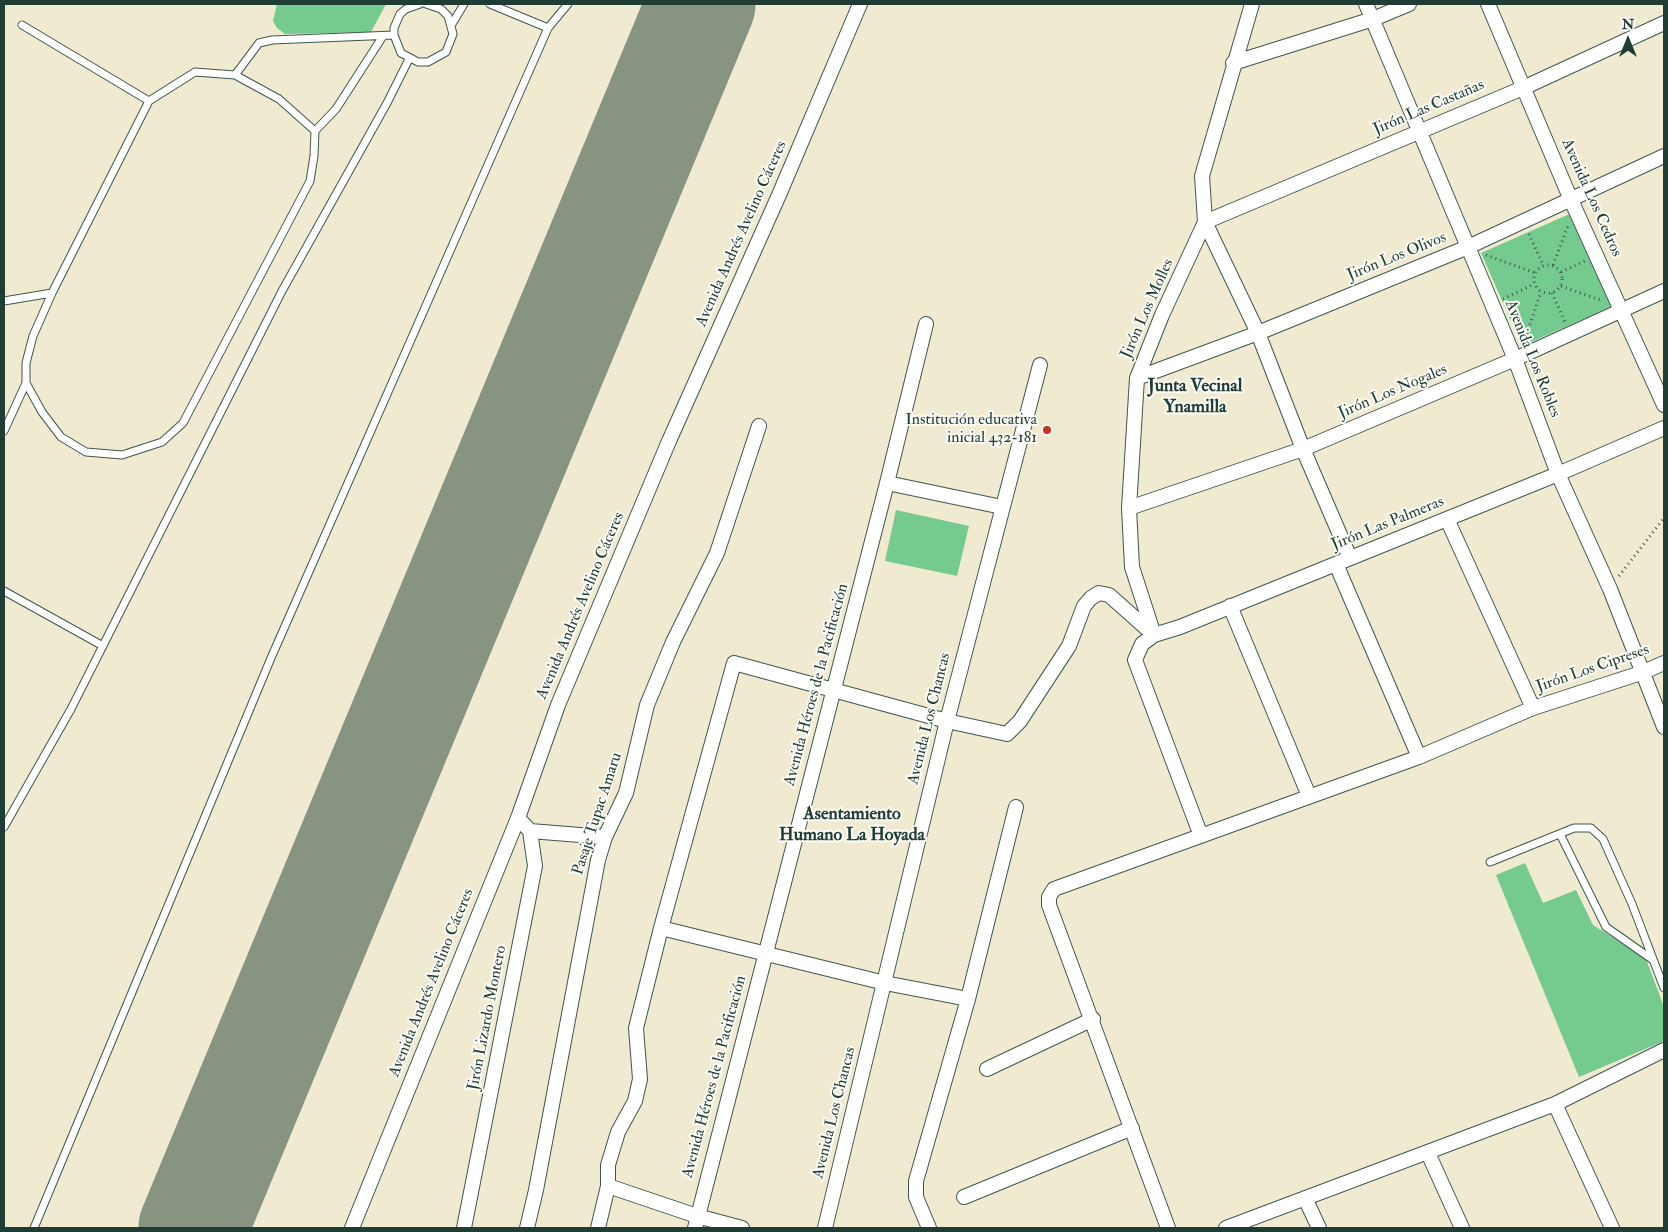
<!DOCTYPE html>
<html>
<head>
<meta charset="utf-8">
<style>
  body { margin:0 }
  #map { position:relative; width:1668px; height:1232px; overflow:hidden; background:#f0ead1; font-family:"IM FELL Double Pica",serif }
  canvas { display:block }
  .frame { position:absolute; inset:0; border:5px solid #1f3d34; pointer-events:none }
  .north { position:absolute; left:1603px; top:15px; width:50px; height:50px; -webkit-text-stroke:4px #fdfcf7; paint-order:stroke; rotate:0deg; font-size:14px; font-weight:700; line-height:20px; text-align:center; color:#1f3d34 }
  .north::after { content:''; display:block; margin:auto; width:18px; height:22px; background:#1f3d34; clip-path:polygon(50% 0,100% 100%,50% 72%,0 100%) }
</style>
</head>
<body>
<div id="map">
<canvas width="1668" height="1232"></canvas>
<div class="frame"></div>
<div class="north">N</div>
</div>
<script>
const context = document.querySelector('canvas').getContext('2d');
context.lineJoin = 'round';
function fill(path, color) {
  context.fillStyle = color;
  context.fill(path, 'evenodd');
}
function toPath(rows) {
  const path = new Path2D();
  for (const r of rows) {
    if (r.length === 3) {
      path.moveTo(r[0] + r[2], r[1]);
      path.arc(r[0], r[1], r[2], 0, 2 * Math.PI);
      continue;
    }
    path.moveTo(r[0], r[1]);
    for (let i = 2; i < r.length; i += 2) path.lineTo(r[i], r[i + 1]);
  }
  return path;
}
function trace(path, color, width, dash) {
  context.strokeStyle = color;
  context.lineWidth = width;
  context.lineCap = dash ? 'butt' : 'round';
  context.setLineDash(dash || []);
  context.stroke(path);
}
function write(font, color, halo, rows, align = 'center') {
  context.font = font + ' "IM FELL Double Pica",serif';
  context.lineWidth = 4;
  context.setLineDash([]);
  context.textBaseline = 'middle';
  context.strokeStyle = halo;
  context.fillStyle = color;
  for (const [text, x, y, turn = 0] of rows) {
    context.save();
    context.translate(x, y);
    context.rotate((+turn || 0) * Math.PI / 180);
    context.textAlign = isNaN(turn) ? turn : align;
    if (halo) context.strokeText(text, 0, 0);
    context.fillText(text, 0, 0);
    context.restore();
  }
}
fill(toPath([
  [277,4,386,4,371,32,285,34,277,28,273,21],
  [1574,212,1615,305,1522,346,1481,253],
  [896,510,969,526,957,576,885,561],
  [1525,863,1543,903,1576,890,1593,925,1646,959,1664,1007,1664,1041,1579,1077,1496,875]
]), '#74ca8f');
trace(toPath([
  [193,1228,701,4]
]), '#889482', 109);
const lane = toPath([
  [420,4,406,9,400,14,394,28,394,35,401,53,418,62,428,62,446,52,453,34,448,16,441,9,426,4],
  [490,4,548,28],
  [452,24,464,4],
  [22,25,149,101],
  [235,75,259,43,272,40,394,35],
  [4,301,52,293],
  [26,383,42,412,61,437,86,452,122,455,162,442,183,423,310,181,314,156,315,131,336,109,383,36],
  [4,431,26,383,26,363,33,336,52,293,149,101,195,72,235,75,279,99,315,131],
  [4,591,103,646],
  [4,827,71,709,282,291,387,103,409,59],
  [1560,834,1606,927,1653,960],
  [1490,862,1574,828,1591,828,1603,839,1632,904,1664,988],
  [34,1228,271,658,548,28,568,4]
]);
const street = toPath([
  [1366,4,1515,359,1558,474,1610,589,1664,727],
  [1488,4,1571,200,1664,405],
  [1233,63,1373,19,1409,4],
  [1137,378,1258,333,1468,247,1664,156],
  [887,483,1002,507],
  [1129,508,1303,449,1515,359,1664,291],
  [1447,519,1533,708],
  [1350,558,1303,449,1258,333,1205,222,1523,88,1664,23],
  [1336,564,1419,757],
  [1230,606,1309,796],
  [1154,635,1132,567,1129,508,1137,378,1162,315,1205,222,1202,176,1252,4],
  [530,831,605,837],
  [1201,836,1135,660,1142,644,1154,635,1180,627,1558,474,1664,428],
  [661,928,885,983,968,999],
  [987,1069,1093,1019],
  [1555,1104,1612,1228],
  [1428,1153,1462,1228],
  [608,1186,608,1165,618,1132,635,1101,640,1079,636,1028,661,928,734,663,947,721,1007,734,1020,721,1069,646,1084,606,1091,598,1099,593,1109,595,1154,635],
  [964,1197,1132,1128],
  [1305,1198,1319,1228],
  [352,1228,518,818,558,705,669,441,779,195,860,4],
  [464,1228,535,866,530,831,518,818],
  [527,1228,536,1190,598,860,605,837,626,793,647,705,673,642,717,553,759,426],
  [598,1228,608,1186,697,1216,742,1228],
  [695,1228,887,483,926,324],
  [825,1228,947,721,1040,365],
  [929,1228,916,1197,916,1181,968,999,1016,807],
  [1168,1228,1049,905,1049,897,1054,889,1419,757,1533,708,1641,673,1664,663],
  [1226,1228,1555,1104,1664,1050]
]);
trace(lane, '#3e574c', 9);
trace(street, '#3e574c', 16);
trace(toPath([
  [1529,234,1543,265],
  [1486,255,1535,273],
  [1548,279,14],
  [1553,265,1568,226],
  [1561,272,1585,261],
  [1561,286,1600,300],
  [1552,293,1565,322],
  [1503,299,1534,284],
  [1525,339,1541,292],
  [1619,576,1664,518]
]), '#3e574c', 3, [1, 4]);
trace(lane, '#fff', 7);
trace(street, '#fff', 14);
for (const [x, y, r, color] of [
  [1047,430,5,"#c8321e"]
]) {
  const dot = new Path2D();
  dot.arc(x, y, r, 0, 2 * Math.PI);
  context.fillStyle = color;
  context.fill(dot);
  trace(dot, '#fdfcf7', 2);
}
write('16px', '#1f3d34', '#fdfcf7', [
  ["Jirón Las Castañas",1429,108,-23],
  ["Avenida Los Cedros",1591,198,66],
  ["Avenida Andrés Avelino Cáceres",742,234,-66],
  ["Jirón Los Olivos",1397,257,-22],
  ["Jirón Los Molles",1148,309,-66],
  ["Avenida Los Robles",1532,359,68],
  ["Jirón Los Nogales",1393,392,-23],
  ["Jirón Las Palmeras",1388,524,-22],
  ["Avenida Andrés Avelino Cáceres",581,606,-67],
  ["Jirón Los Cipreses",1593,669,-19],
  ["Avenida Héroes de la Pacificación",817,685,-75],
  ["Avenida Los Chancas",930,719,-76],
  ["Pasaje Tupac Amaru",598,814,-72],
  ["Avenida Andrés Avelino Cáceres",432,983,-68],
  ["Jirón Lizardo Montero",488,1018,-79],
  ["Avenida Héroes de la Pacificación",715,1077,-75],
  ["Avenida Los Chancas",835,1113,-76]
]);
write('16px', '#1f3d34', '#fdfcf7', [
  ["Institución educativa",1037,421],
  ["inicial 432-181",1037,439]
], 'right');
write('bold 18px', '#1f3d34', '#fdfcf7', [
  ["Junta Vecinal",1195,387],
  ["Ynamilla",1195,408],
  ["Asentamiento",852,815],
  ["Humano La Hoyada",852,836]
]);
</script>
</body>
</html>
